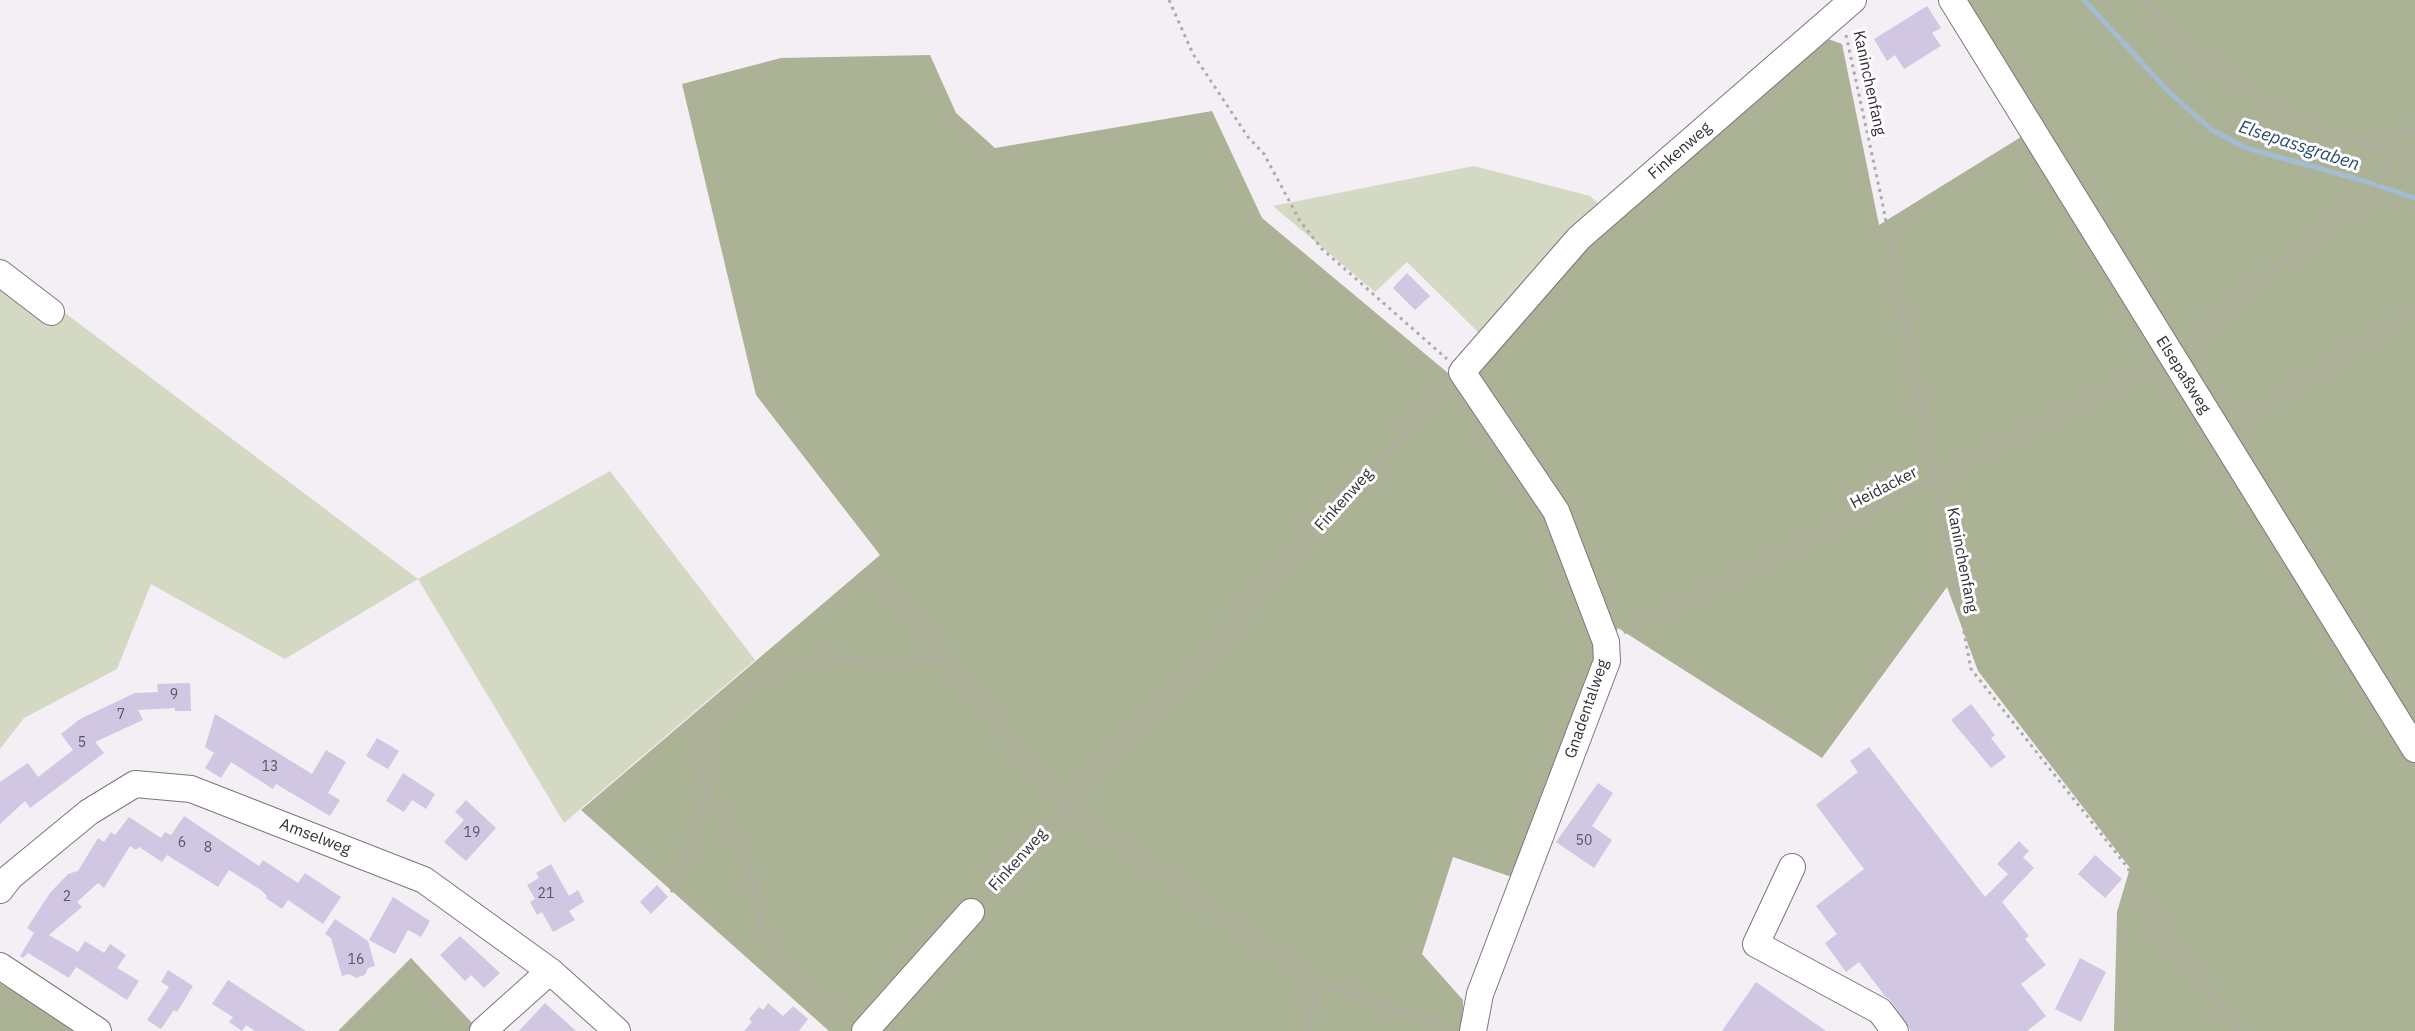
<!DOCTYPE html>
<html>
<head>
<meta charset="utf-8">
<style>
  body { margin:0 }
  canvas { display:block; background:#f3eff4 }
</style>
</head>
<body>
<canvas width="2415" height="1031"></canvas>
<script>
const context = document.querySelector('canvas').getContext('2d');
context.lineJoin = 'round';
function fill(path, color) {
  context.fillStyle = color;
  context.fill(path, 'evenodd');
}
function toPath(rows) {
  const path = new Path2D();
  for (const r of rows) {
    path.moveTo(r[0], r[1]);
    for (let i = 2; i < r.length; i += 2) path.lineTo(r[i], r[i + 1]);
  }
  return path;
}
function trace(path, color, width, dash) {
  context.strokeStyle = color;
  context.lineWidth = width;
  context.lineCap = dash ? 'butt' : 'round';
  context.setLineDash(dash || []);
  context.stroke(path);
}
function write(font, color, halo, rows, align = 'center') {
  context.font = font + ' "IBM Plex Sans",sans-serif';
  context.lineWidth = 6;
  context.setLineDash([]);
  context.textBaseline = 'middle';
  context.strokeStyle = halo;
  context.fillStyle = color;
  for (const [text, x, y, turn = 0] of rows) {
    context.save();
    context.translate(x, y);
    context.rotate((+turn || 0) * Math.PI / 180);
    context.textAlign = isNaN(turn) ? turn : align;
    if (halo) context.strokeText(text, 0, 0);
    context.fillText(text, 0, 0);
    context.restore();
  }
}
fill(toPath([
  [1474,166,1590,196,1604,209,1482,336,1407,262,1375,292,1273,206],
  [0,264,418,579,610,471,755,660,564,823,418,579,285,659,151,584,117,669,24,718,0,749]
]), '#d4d9c3');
fill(toPath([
  [1961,0,2415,0,2415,1031,2114,1031,2117,912,2130,868,1978,671,1947,587,1822,758,1618,628,1536,811,1512,877,1453,857,1422,954,1463,1000,1463,1031,829,1031,581,810,880,555,756,395,682,84,781,58,930,55,956,113,995,148,1212,111,1262,218,1460,383,1594,236,1828,39,1842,44,1879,225,2037,127],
  [411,958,475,1026,470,1031,338,1031],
  [0,983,77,1031,0,1031]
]), '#abb296');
trace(toPath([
  [2084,0,2169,92,2212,130,2246,148,2361,180,2415,198]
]), '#a4bcd2', 5);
fill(toPath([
  [1927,6,1941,28,1932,33,1941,46,1904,69,1895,55,1887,61,1874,39],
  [1407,273,1430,296,1415,310,1393,288],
  [190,683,191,711,175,711,175,708,138,710,143,720,95,742,104,753,30,808,25,801,0,824,0,782,28,763,38,777,73,750,61,734,80,719,135,693,158,692,157,684],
  [1971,704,1995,735,1991,738,2006,757,1991,768,1951,720],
  [215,714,312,774,326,750,346,762,328,793,340,800,330,816,276,784,273,789,231,762,221,778,205,768,214,753,205,747],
  [377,738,399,751,388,769,366,756],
  [1869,747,1985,897,2008,874,1997,864,2019,841,2029,851,2023,857,2034,868,2002,902,2029,936,2025,939,2046,965,2021,984,2046,1016,2027,1031,1911,1031,1892,1002,1885,996,1859,962,1846,972,1825,943,1837,934,1816,906,1864,869,1816,805,1858,772,1850,761],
  [403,773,435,794,426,809,412,800,404,812,386,801],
  [1598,783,1613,793,1592,826,1612,840,1594,868,1556,842],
  [466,800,496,828,466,861,444,842,464,820,455,812],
  [184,816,259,866,263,860,298,883,305,873,341,897,323,924,288,900,282,909,266,898,267,896,261,890,229,870,218,887,167,855,162,862,139,847,136,850,130,846,104,888,98,883,77,902,82,907,49,935,78,952,85,941,104,953,110,944,126,955,117,968,139,981,127,1000,76,967,69,978,28,953,23,958,20,956,34,933,27,928,50,893,68,874,78,871,98,838,104,842,111,832,115,835,129,817,161,838,165,832,171,835],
  [2095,855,2122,879,2105,898,2078,874],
  [551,864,569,896,578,890,584,902,569,911,575,920,553,932,542,912,537,915,530,902,535,899,527,885,539,878,536,873],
  [657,885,668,897,651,914,640,902],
  [393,897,430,921,421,937,408,930,395,954,369,940],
  [335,919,368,941,375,966,368,968,365,975,356,978,349,974,342,976,331,938,325,934],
  [460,936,500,973,484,988,471,975,465,981,440,955],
  [2080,958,2106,972,2081,1022,2055,1009],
  [168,970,193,986,177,1012,174,1010,161,1029,147,1020,169,987,161,982],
  [228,980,306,1031,255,1031,246,1025,242,1031,229,1022,233,1017,212,1004],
  [1756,982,1826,1031,1722,1031],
  [545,1003,576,1031,519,1031],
  [768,1003,783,1016,793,1006,808,1019,799,1031,744,1031,752,1022,749,1019,759,1007,763,1010]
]), '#d1c7e3');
const minor = toPath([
  [1952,0,2415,749],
  [0,273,51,312],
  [1792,867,1756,944,1880,1011,1895,1031],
  [0,890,10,877,89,812,135,784,191,789,424,880,550,971,617,1031],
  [0,966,98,1031],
  [483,1031,550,971],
  [865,1031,971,912],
  [1473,1031,1480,994,1607,661,1606,642,1556,511,1462,372,1579,238,1853,0]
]);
trace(minor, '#7a777b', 28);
trace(toPath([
  [1169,0,1193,54,1248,137,1264,154,1300,221,1322,249,1447,359],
  [2145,0,2175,41,2268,105,2318,130,2390,152,2415,165],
  [1846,35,1882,201,1971,669,2128,868,2141,904,2240,1031],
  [2366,144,2392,133,2415,128],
  [2188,343,2209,320,2370,194,2383,177,2390,152],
  [2237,424,2415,309],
  [873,576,943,656,1066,808,1317,982,1453,1030],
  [1624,633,2155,368],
  [671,892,678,882,707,794],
  [985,897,1448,386],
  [848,1020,843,1012,792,976,762,931,759,905,742,849,719,808,707,794,703,776,704,725,742,690,785,665,823,656,880,663,942,656],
  [1307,1031,1317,983]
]), '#adaaae', 3, [3, 4.5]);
trace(minor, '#fff', 26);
write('14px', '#5a565e', null, [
  ["9",174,695],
  ["7",121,715],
  ["5",82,743],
  ["13",270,767],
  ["19",472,833],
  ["50",1584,841],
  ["6",182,843],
  ["8",208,848],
  ["21",546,894],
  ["2",67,897],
  ["16",356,960]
]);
write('16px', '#323132', '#fffdff', [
  ["Kaninchenfang",1869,83,78],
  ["Finkenweg",1680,151,-41],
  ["Elsepaßweg",2183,375,58],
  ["Heidacker",1884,488,-27],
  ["Finkenweg",1344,500,-48],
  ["Kaninchenfang",1962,560,79],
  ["Gnadentalweg",1587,709,-71],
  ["Amselweg",315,837,21],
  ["Finkenweg",1018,860,-48]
]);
write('italic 18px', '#264d6d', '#fffdff', [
  ["Elsepassgraben",2299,146,18]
]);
</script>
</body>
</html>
